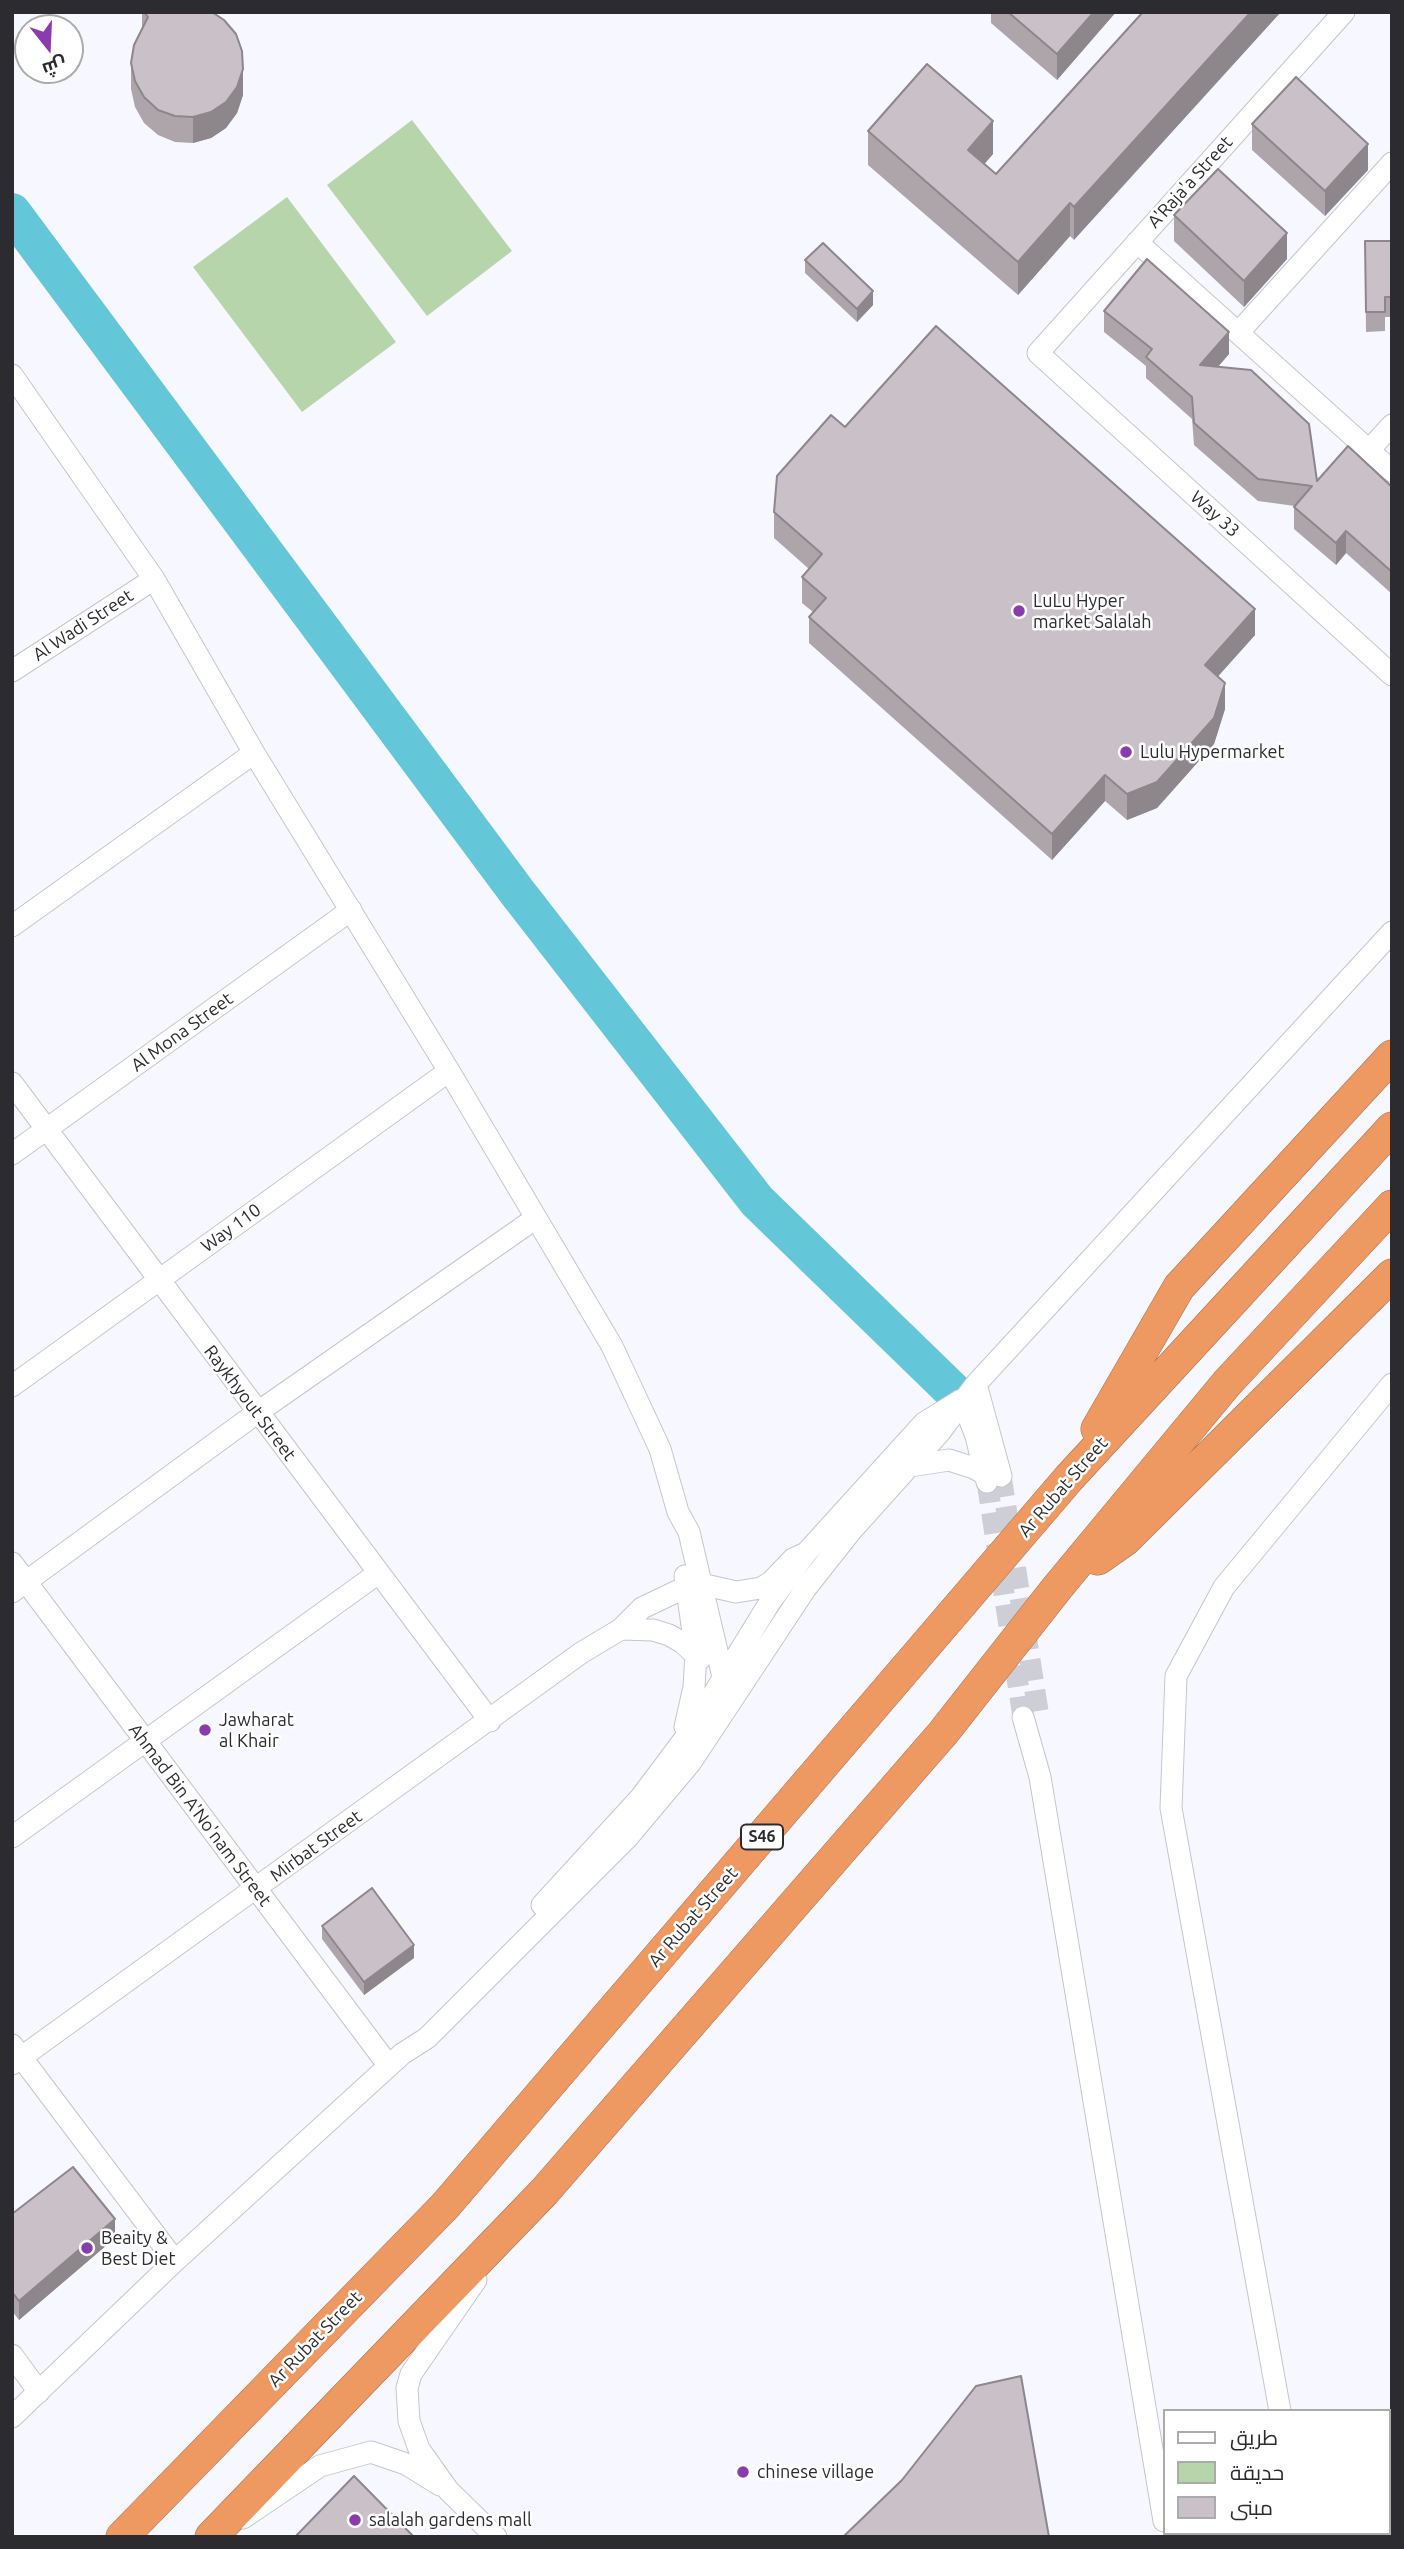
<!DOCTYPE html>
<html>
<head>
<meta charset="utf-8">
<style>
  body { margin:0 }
  #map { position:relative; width:1404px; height:2549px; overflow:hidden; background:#f7f8ff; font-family:Ubuntu,Cairo,sans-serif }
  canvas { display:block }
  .frame { position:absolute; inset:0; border:14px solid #2c2c30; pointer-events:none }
  .legend { position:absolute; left:1163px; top:2409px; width:228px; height:126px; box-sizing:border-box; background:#fff; border:2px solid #ababac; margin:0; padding:9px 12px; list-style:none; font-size:21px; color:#2c2c30 }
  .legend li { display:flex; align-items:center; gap:14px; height:35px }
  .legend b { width:35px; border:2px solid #ababac }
  .north { position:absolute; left:14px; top:14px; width:70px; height:70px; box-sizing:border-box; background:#fff; border:2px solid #ababac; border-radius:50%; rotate:162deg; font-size:19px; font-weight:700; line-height:28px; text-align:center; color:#2c2c30 }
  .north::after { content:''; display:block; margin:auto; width:24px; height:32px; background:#8a3cad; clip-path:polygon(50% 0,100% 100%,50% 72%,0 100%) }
</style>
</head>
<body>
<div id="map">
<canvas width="1404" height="2549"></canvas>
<div class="frame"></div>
<ul class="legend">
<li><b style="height:9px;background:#fff"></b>طريق</li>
<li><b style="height:19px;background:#b6d5aa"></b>حديقة</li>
<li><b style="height:19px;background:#cac0c7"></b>مبنى</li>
</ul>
<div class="north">ش</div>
</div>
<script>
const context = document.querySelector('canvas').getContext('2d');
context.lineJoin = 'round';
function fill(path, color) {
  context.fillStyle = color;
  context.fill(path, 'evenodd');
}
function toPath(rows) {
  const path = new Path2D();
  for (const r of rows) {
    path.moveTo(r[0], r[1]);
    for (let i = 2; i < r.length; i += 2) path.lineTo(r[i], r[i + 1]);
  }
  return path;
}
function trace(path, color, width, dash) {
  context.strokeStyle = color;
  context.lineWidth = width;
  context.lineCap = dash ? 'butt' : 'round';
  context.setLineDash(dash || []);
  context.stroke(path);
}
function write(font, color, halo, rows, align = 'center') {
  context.font = font + ' Ubuntu,sans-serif';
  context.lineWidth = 5;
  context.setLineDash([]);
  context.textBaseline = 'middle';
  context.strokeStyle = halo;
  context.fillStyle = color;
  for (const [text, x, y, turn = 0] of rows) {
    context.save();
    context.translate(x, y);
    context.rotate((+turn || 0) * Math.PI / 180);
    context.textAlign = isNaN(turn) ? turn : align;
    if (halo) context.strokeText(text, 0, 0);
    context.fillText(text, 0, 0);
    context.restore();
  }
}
fill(toPath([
  [412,120,512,251,427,316,327,185],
  [287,197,396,342,302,412,193,267]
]), '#b6d5aa');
trace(toPath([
  [12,212,517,892,757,1201,962,1400]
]), '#63c6d9', 38);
trace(toPath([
  [1001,1476,1038,1711],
  [987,1482,1023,1717]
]), '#cecfd6', 21, [21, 10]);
const minor = toPath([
  [1344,12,1038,353,1392,675],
  [1137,242,1392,471],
  [1238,333,1392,163],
  [12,375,154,579,254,753,449,1071,612,1346,660,1449,678,1512,689,1532,723,1677,722,1715],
  [1369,450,1392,425],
  [12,671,154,579],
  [12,926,254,753],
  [12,1083,490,1721],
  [12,1154,351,910],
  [976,1384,1001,1476],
  [12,1386,449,1071],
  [962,1400,976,1436,987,1482],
  [910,1466,949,1460,974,1468,986,1475],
  [12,1563,389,2066],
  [685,1576,696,1653,694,1687,685,1727],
  [12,1592,258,1412,536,1218],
  [621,1629,653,1630,669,1635,683,1643,700,1659],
  [1023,1717,1040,1777,1164,2521],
  [12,1837,377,1574],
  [542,1905,641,1797,692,1729,770,1602,806,1553,924,1423,961,1400],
  [12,2045,175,2261],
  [12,2064,581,1653,621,1629,642,1608,686,1587,701,1584,736,1592,761,1588,771,1582,793,1559,806,1553],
  [476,2280,411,2374,407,2388,409,2421,419,2449,448,2490,496,2537],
  [12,2355,39,2392],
  [1280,2411,1171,1808,1176,1676,1224,1587,1392,1384],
  [12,2417,175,2261,402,2054,427,2038,628,1837,691,1762,806,1588,851,1531,940,1432,976,1384,1392,932],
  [1388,2487,1392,2487],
  [243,2518,320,2466,371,2452,406,2464,440,2485],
  [1303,2533,1303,2537]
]);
const highway = toPath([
  [1097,1429,1179,1287,1392,1056],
  [1098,1559,1125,1540,1392,1275],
  [122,2537,445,2206,1069,1478,1392,1128],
  [211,2537,544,2192,943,1733,1057,1588,1227,1383,1392,1206]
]);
trace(minor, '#c4c5d0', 23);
trace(highway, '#aa7250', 33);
trace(minor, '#fff', 21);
trace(highway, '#ee9862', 32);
fill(toPath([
  [142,12,212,12,243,95,237,113,226,128,211,138,193,143,175,142,158,135,144,123,135,107,131,89,131,63,142,30],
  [991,12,1116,12,1057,80,991,23],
  [1143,12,1074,240,1070,236,1018,295,868,165,868,131,993,154,984,164,996,174],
  [1252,124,1368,170,1325,216,1252,150],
  [1174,215,1287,259,1244,307,1174,241],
  [1365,241,1392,241,1392,317,1385,317,1385,331,1366,332],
  [805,260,873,305,857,322,805,273],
  [1104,311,1229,354,1218,367,1317,481,1392,487,1392,594,1346,553,1336,565,1294,529,1294,507,1295,506,1258,501,1194,445,1192,419,1146,378,1146,366,1104,332],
  [845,427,1255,635,1218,676,1225,709,1214,744,1157,808,1127,820,1105,801,1052,860,809,643,809,617,813,612,802,603,802,577,809,569,774,538,774,512],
  [322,1926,414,1958,364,1995,322,1939],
  [12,2214,115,2238,19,2320,12,2311]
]), '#aea5ab');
fill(toPath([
  [1094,12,1116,12,1057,80,1057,54],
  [1251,12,1281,12,1074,240,1074,207],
  [243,69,243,95,237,113,226,128,211,138,193,143,193,117],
  [993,121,993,154,968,183,968,150],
  [1368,144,1368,170,1325,216,1325,191],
  [1070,203,1070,236,1018,295,1018,262],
  [1287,233,1287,259,1244,307,1244,281],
  [873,291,873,305,857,322,857,309],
  [1229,332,1229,354,1200,387,1200,365],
  [1346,531,1346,553,1336,565,1336,543],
  [1255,609,1255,635,1205,691,1205,665],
  [1225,683,1225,709,1214,744,1157,808,1127,820,1127,794],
  [1105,775,1105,801,1052,860,1052,834],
  [414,1945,414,1958,364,1995,364,1982],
  [115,2219,115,2238,19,2320,19,2301]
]), '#8d868b');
const building = toPath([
  [144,12,212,12,224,20,236,34,242,51,243,69,237,87,226,102,211,112,193,117,175,116,158,110,144,97,135,81,131,63,134,45,148,17,144,12],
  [1008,12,1094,12,1057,54,1008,12],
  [1143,12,1251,12,1074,207,1070,203,1018,262,868,131,927,64,993,121,968,150,996,174,1143,12],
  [1296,77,1368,144,1325,191,1252,124,1296,77],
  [1218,169,1287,233,1244,281,1174,215,1218,169],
  [1365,241,1392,241,1392,297,1385,297,1385,312,1366,312,1365,241],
  [823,243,873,291,857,309,805,260,823,243],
  [1147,259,1229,332,1200,365,1251,370,1309,424,1317,481,1348,446,1392,487,1392,572,1346,531,1336,543,1294,507,1312,486,1258,479,1194,423,1192,397,1146,357,1152,349,1104,311,1147,259],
  [936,326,1255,609,1205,665,1225,683,1214,718,1157,782,1127,794,1105,775,1052,834,809,617,826,598,802,577,822,554,774,512,777,476,831,415,845,427,936,326],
  [372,1888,414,1945,364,1982,322,1926,372,1888],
  [73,2167,115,2219,19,2301,12,2292,12,2214,73,2167],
  [1021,2376,1049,2537,843,2537,902,2480,976,2386,1021,2376],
  [354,2476,414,2537,295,2537,354,2476]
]);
fill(building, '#cac0c7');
trace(building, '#8d868b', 2);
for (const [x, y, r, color] of [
  [1019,611,7,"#8a3cad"],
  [1126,752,7,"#8a3cad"],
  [205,1730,7,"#8a3cad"],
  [87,2248,7,"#8a3cad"],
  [743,2472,7,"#8a3cad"],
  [355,2520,7,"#8a3cad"]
]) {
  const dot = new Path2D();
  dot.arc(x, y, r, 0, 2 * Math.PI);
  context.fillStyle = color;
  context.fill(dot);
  trace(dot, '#fff', 2.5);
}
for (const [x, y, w] of [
  [762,1837,42]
]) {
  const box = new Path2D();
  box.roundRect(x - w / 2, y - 12.5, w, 25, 5);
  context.fillStyle = '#fff';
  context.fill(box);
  trace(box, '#2c2c30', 2);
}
write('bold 16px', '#2c2c30', null, [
  ["S46",762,1837]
]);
write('18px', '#2c2c30', '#fff', [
  ["A'Raja'a Street",1190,182,-48],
  ["Way 33",1215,514,42],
  ["Al Wadi Street",83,625,-33],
  ["Al Mona Street",182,1032,-36],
  ["Way 110",231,1228,-36],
  ["Raykhyout Street",250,1403,53],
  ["Ar Rubat Street",1063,1487,-49],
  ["Ahmad Bin A'No'nam Street",200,1815,53],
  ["Mirbat Street",316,1846,-36],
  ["Ar Rubat Street",693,1917,-49],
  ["Ar Rubat Street",315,2339,-46]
]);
write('18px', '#2c2c30', '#fff', [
  ["LuLu Hyper",1033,601],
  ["market Salalah",1033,622],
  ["Lulu Hypermarket",1140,752],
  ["Jawharat",219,1720],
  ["al Khair",219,1741],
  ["Beaity &",101,2238],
  ["Best Diet",101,2259],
  ["chinese village",757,2472],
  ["salalah gardens mall",369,2520]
], 'left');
</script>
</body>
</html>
